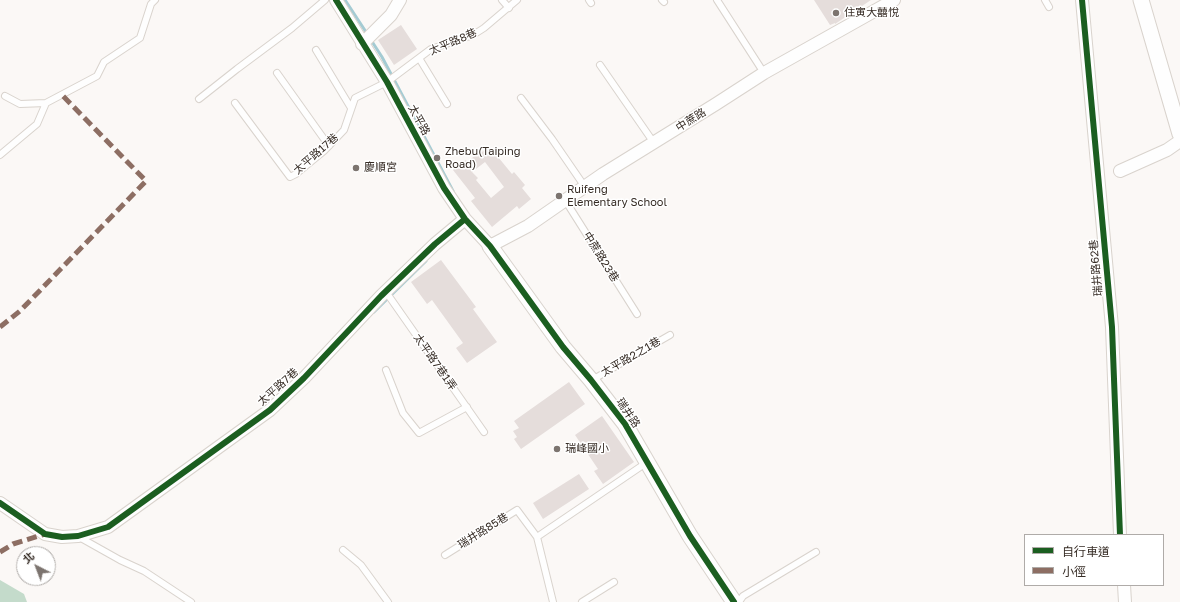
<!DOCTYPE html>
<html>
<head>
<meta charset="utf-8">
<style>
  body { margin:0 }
  #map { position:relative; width:1180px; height:602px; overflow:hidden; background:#fbf8f6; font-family:"Golos Text","Noto Sans TC",sans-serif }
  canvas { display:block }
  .legend { position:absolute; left:1024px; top:534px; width:140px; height:52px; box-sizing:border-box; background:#fff; border:1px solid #afaba8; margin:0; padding:5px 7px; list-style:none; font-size:12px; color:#372d26 }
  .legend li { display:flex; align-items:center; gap:8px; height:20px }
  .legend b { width:20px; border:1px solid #afaba8 }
  .north { position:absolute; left:16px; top:546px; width:40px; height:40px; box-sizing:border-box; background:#fff; border:1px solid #afaba8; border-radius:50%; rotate:318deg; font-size:11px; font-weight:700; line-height:16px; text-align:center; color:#372d26 }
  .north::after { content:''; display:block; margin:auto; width:14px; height:18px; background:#7c746f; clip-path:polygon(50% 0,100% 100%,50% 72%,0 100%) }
</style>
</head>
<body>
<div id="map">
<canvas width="1180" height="602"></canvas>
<ul class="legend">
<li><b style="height:5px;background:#1b5e20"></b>自行車道</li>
<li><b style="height:5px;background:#8d6e63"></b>小徑</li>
</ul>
<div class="north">北</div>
</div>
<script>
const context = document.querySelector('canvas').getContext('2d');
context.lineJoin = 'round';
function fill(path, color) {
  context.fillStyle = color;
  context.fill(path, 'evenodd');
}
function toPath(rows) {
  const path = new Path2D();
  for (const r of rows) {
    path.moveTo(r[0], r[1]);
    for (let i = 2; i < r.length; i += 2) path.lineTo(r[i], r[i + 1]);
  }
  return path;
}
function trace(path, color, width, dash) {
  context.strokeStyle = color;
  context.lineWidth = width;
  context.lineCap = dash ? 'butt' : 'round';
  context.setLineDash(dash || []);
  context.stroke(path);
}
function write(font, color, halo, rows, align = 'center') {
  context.font = font + ' "Golos Text","Noto Sans TC",sans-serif';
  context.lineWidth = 3;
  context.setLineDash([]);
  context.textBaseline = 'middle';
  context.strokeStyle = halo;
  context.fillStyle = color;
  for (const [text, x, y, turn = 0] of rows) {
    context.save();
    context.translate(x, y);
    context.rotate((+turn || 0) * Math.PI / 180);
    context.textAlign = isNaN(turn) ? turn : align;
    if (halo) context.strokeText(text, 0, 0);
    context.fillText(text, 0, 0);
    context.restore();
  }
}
fill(toPath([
  [0,580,24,594,27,602,0,602]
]), '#c4dbcb');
trace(toPath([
  [345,0,368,35],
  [371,40,382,57,453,191],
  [374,312,426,261]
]), '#a4cbd3', 3);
fill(toPath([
  [814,0,871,0,835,24,835,23,830,25],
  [401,25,417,49,394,65,378,40],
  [489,146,512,174,514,172,525,185,522,188,531,199,519,209,517,206,492,227,471,201,475,198,453,170,466,160,467,162,481,151,482,152],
  [485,162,504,187,491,198,476,180,478,178,472,172],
  [441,260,476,307,473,309,497,342,467,363,456,348,463,343,432,300,427,304,411,282],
  [569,382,585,404,521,449,514,439,517,437,513,431,519,428,514,421],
  [602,416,634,462,603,484,594,471,598,469,575,435],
  [579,474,589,489,543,519,533,503]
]), '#e5dddb');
const service = toPath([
  [502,0,509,8],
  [589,0,591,3],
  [662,0,664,2],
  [717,0,764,73],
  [1045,0,1049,7],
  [316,50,351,108],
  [419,58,447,104],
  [600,65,654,143],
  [277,73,329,146],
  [5,96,20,104,46,103],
  [521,98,552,139,585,187],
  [199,99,237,69,292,28,325,0],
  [235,103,290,177,296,174,324,151,344,130,355,98,387,82,431,49,473,35,484,28,517,0],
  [0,155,37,124,46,103,97,76,104,62,140,38,151,4,155,0],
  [565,200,637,314],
  [386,292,484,432],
  [386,370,403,413,419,433,467,407],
  [592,380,670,335],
  [79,537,120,560,144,571,191,602],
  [537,537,646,463],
  [343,550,361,565,388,602],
  [445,555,517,510,537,537,553,602],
  [582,602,614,582],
  [739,602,743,596,816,552]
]);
const minor = toPath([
  [336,0,387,82,444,188,465,219,490,246,528,226,603,174,716,104,764,73,894,0],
  [1082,0,1112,327,1120,535],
  [362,44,391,15,400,0],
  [1120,171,1167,150,1180,141],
  [0,503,45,534,62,537,78,536,108,527,270,410,304,378,381,296,435,244,465,219],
  [1124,585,1125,602]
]);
const tertiary = toPath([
  [1141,0,1180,134],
  [490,246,563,347,591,380,625,424,690,536,734,602]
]);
trace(service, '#d9d3cd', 8);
trace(minor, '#d9d3cd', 14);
trace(tertiary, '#d9d3cd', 17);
trace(service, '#fefefe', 6);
trace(minor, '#fefefe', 12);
trace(tertiary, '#fefefe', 15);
trace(toPath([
  [0,327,20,311,146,181,62,95],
  [0,552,13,544,45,534]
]), '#8d6e63', 5, [10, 5]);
trace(toPath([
  [336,0,387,82,444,188,465,219,490,246,563,347,591,380,625,424,690,536,734,602],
  [1082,0,1112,327,1120,535],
  [0,503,45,534,62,537,78,536,108,527,270,410,304,378,381,296,435,244,465,219]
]), '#1b5e20', 6);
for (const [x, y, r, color] of [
  [836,13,4,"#7c746f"],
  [437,158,4,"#7c746f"],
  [356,168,4,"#7c746f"],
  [559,196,4,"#7c746f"],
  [557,449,4,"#7c746f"]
]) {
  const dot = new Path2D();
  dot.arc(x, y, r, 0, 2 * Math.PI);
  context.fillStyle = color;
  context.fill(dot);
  trace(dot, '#fff', 1.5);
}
write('11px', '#372d26', '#fff', [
  ["住寅大囍悅",844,13],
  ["Zhebu(Taiping",445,152],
  ["Road)",445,165],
  ["慶順宮",364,168],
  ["Ruifeng",567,190],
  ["Elementary School",567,203],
  ["瑞峰國小",565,449]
], 'left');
write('11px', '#372d26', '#fff', [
  ["太平路8巷",453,42,-23],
  ["太平路",419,120,61],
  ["中蔗路",691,120,-32],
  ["太平路17巷",316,154,-41],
  ["中蔗路23巷",601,257,58],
  ["瑞井路62巷",1096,268,-95],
  ["太平路2之1巷",631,357,-30],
  ["太平路7巷1弄",435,362,55],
  ["太平路7巷",278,387,-42],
  ["瑞井路",628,413,56],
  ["瑞井路85巷",483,531,-32]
]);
</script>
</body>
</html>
